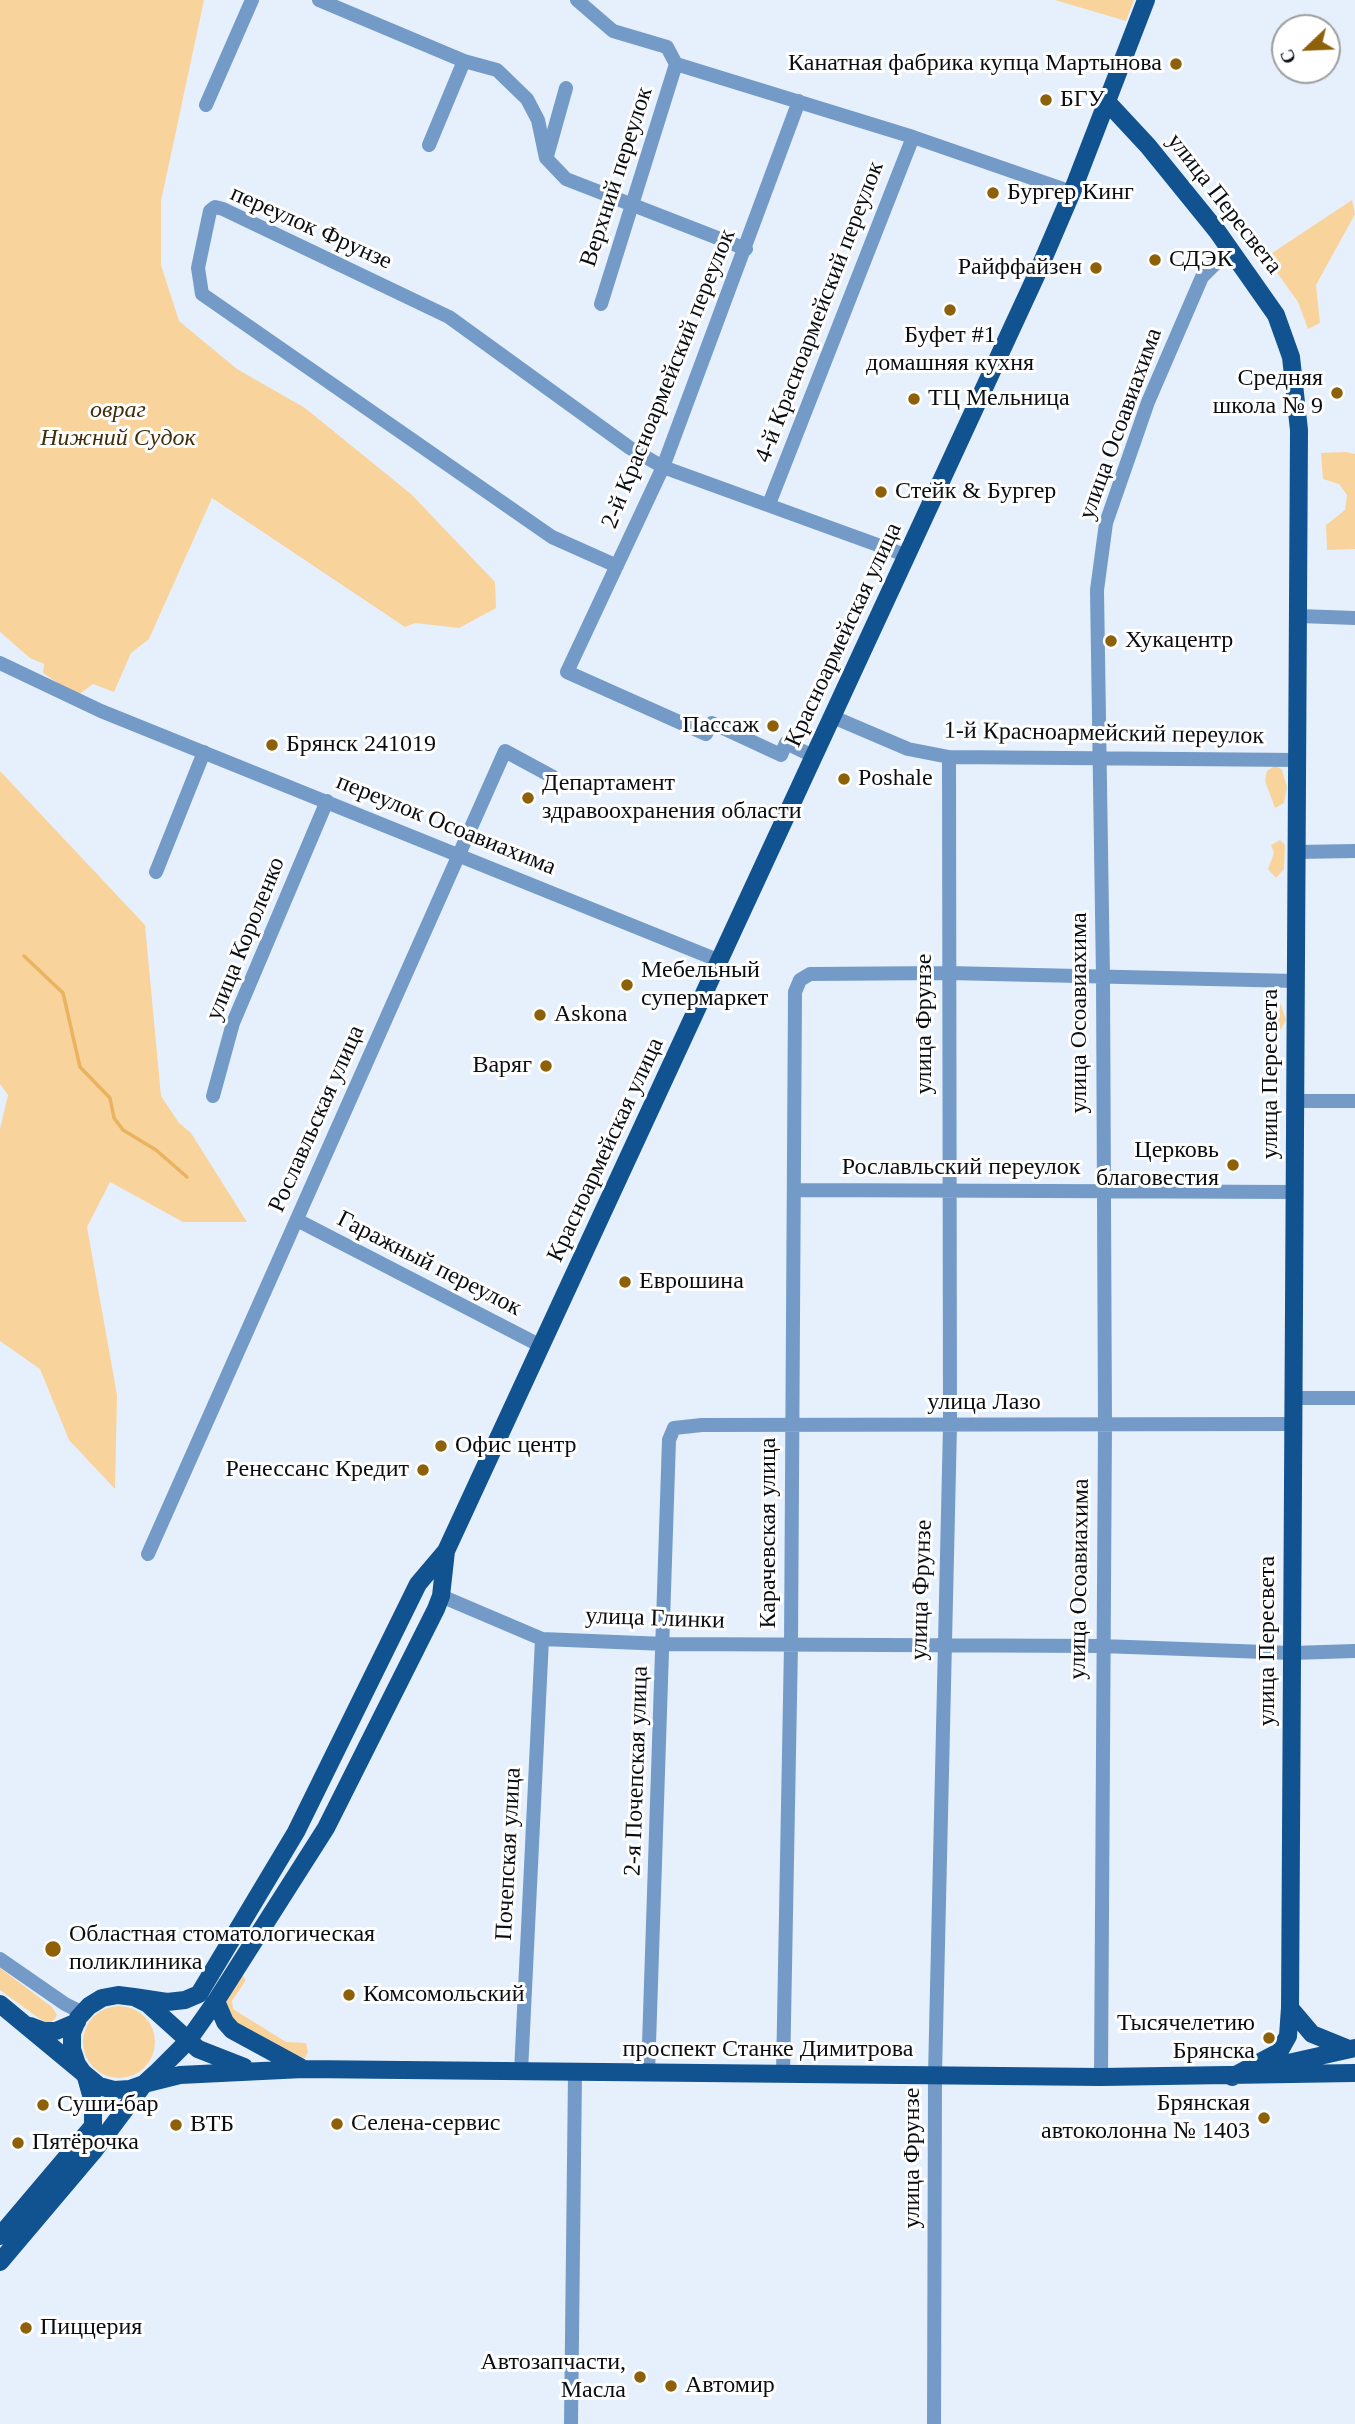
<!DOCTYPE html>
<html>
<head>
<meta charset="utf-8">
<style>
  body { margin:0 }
  #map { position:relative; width:1355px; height:2424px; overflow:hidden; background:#e6f0fc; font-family:Georgia,serif }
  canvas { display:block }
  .north { position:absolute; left:1271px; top:14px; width:70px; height:70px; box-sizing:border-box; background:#fff; border:2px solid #9d9ea0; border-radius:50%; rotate:247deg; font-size:19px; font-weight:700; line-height:28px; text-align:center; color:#0a0d11 }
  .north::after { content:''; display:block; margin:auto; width:24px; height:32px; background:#8e6108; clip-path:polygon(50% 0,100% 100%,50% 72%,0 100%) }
</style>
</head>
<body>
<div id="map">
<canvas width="1355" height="2424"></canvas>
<div class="north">С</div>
</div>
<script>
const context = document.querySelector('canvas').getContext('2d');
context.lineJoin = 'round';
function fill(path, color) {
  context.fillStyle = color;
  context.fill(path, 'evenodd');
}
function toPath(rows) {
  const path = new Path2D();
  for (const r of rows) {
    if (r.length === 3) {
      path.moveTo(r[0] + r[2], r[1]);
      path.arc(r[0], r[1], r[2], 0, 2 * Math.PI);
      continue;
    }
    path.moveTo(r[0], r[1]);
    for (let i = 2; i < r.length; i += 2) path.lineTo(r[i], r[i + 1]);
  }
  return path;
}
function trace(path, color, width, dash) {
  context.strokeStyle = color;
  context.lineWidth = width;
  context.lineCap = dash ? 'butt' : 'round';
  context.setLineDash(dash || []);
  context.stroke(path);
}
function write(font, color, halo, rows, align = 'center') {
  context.font = font + ' Georgia,serif';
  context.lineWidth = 6;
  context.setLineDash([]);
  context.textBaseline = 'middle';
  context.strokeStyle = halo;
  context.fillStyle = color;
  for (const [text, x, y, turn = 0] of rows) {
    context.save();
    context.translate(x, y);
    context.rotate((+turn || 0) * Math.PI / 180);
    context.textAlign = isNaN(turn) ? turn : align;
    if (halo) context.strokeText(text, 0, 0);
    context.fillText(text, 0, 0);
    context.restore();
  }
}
fill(toPath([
  [0,0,204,0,161,201,161,265,179,321,237,369,305,408,411,494,495,582,496,608,459,628,415,623,405,627,212,498,149,639,131,653,114,692,93,684,77,696,43,673,44,664,30,658,0,632],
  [1055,0,1134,0,1126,21],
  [1352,200,1355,214,1316,285,1320,323,1308,329,1298,302,1266,257],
  [1346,452,1355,454,1355,549,1327,550,1326,525,1345,510,1347,495,1339,484,1323,479,1321,453],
  [1276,765,1282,770,1287,787,1284,803,1275,808,1265,781,1267,771],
  [0,771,145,925,161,1096,179,1123,191,1133,247,1222,183,1222,110,1182,87,1227,117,1395,115,1489,69,1440,40,1369,0,1341,0,1129,8,1095,0,1084],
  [1280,840,1285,845,1284,869,1276,878,1268,869,1274,853,1271,845],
  [1269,985,1274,985,1286,1020,1281,1029,1268,1034],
  [0,1968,52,2007,57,2015,54,2020,47,2024,0,1990],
  [242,1975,246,1980,232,2001,233,2009,286,2042,306,2043,308,2052,305,2058,272,2047,227,2016,224,1997],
  [119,2042,36]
]), '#f9d39c');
trace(toPath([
  [24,956,63,993,80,1067,110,1098,114,1118,123,1130,156,1150,187,1177]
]), '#e9b360', 3.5);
trace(toPath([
  [319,0,464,61,497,70,527,99,538,120,546,158,566,179,746,249],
  [577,0,613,31,667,47,676,64,913,137,1072,192],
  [799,101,663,467,567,672,706,734,712,723,781,755,786,743,815,757],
  [206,105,252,0],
  [429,145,464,61],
  [547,156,566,88],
  [601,304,676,64],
  [769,504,913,137],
  [617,566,552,537,202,294,198,268,210,211,215,207,223,209,449,317,630,448,663,467,908,556],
  [1299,616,1355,618],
  [0,663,101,711,720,961],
  [833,717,908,749,949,757,1297,760],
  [1297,852,1355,851],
  [156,872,204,752],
  [213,1096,233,1023,327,801],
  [1295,1101,1355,1101],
  [795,1190,1295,1192],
  [297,1220,541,1346],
  [1294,1398,1355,1398],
  [148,1554,505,751,553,777],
  [441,1596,542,1639,665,1644,1102,1646,1292,1653,1355,1651],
  [0,1959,65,2004,83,2013],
  [521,2072,542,1639],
  [648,2074,669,1440,674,1428,702,1425,1293,1424],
  [783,2075,791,1645,795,992,800,980,810,974,948,973,1296,981],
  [1101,2077,1105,1425,1103,977,1097,590,1106,523,1148,402,1202,277,1231,248],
  [571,2424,575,2073],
  [934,2424,935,2075,950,1426,949,757]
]), '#749bc8', 14);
trace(toPath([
  [1108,103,1148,146,1217,231,1276,315,1291,357,1299,430,1290,2008,1288,2036,1279,2052,1232,2077],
  [134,1997,167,2002,185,2000,199,1994,296,1832,418,1584,446,1551,1036,276,1072,192,1146,0],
  [216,2001,225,2022,232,2030,300,2067],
  [0,2004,99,2086,114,2090,130,2089,144,2084,156,2073,187,2042,216,2001,326,1828,436,1609,441,1596,446,1551],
  [1290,2008,1312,2034,1349,2049],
  [30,2026,43,2031,56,2031,77,2022],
  [1266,2068,1355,2048],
  [0,2236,93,2126,93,2102,86,2077,77,2064,72,2049,72,2033,78,2018,89,2006,102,1998,118,1995,134,1997,148,2004,198,2049,244,2067],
  [0,2262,93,2152,144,2084,180,2075,303,2069,1101,2077,1355,2073]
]), '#115291', 18);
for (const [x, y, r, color] of [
  [1176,64,7,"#8e6108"],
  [1046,100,7,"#8e6108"],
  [993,193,7,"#8e6108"],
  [1155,260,7,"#8e6108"],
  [1096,268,7,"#8e6108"],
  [950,310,7,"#8e6108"],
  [1337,393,7,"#8e6108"],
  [914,399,7,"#8e6108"],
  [881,492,7,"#8e6108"],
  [1111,641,7,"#8e6108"],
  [773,726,7,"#8e6108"],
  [272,745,7,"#8e6108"],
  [844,779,7,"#8e6108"],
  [528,798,7,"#8e6108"],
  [627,985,7,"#8e6108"],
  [540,1015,7,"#8e6108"],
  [546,1066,7,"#8e6108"],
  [1233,1165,7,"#8e6108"],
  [625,1282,7,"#8e6108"],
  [441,1446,7,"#8e6108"],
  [423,1470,7,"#8e6108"],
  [53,1949,9,"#8e6108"],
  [349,1995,7,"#8e6108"],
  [1269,2038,7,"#8e6108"],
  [43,2105,7,"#8e6108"],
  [1264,2118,7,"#8e6108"],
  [337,2124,7,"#8e6108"],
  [176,2125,7,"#8e6108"],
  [18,2143,7,"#8e6108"],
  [26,2328,7,"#8e6108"],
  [640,2377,7,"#8e6108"],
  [671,2386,7,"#8e6108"]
]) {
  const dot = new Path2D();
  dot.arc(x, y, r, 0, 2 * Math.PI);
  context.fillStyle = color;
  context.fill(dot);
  trace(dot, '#fff', 2.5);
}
write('24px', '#0a0d11', '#fff', [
  ["Канатная фабрика купца Мартынова",1162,64,"right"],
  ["БГУ",1060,100],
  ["Бургер Кинг",1007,193],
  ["СДЭК",1169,260],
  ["Райффайзен",1082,268,"right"],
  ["Буфет #1",950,336,"center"],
  ["домашняя кухня",950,364,"center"],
  ["Средняя",1323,379,"right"],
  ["школа № 9",1323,407,"right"],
  ["ТЦ Мельница",928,399],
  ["Стейк & Бургер",895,492],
  ["Хукацентр",1125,641],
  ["Пассаж",759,726,"right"],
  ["Брянск 241019",286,745],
  ["Poshale",858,779],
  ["Департамент",542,784],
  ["здравоохранения области",542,812],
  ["Мебельный",641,971],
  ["супермаркет",641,999],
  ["Askona",554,1015],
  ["Варяг",532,1066,"right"],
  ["Церковь",1219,1151,"right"],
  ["благовестия",1219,1179,"right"],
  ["Еврошина",639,1282],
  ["Офис центр",455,1446],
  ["Ренессанс Кредит",409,1470,"right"],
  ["Областная стоматологическая",69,1935],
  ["поликлиника",69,1963],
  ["Комсомольский",363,1995],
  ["Тысячелетию",1255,2024,"right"],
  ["Брянска",1255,2052,"right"],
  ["Брянская",1250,2104,"right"],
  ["автоколонна № 1403",1250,2132,"right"],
  ["Суши-бар",57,2105],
  ["Селена-сервис",351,2124],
  ["ВТБ",190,2125],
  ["Пятёрочка",32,2143],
  ["Пиццерия",40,2328],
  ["Автозапчасти,",626,2363,"right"],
  ["Масла",626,2391,"right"],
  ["Автомир",685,2386]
], 'left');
write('24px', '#0a0d11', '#fff', [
  ["Верхний переулок",617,177,-72],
  ["улица Пересвета",1224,204,52],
  ["переулок Фрунзе",311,228,24],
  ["4-й Красноармейский переулок",820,312,-69],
  ["2-й Красноармейский переулок",669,379,-68],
  ["улица Осоавиахима",1121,424,-70],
  ["Красноармейская улица",844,635,-65],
  ["1-й Красноармейский переулок",1104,734,1],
  ["переулок Осоавиахима",446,825,22],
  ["улица Короленко",246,939,-68],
  ["улица Осоавиахима",1080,1013,-90],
  ["улица Фрунзе",925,1024,-90],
  ["улица Пересвета",1271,1074,-90],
  ["Рославльская улица",317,1119,-66],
  ["Красноармейская улица",606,1150,-65],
  ["Рославльский переулок",961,1168],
  ["Гаражный переулок",429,1264,27],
  ["улица Лазо",984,1403],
  ["Карачевская улица",769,1533,-90],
  ["улица Осоавиахима",1080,1579,-89],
  ["улица Фрунзе",922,1590,-88],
  ["улица Глинки",655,1619,2],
  ["улица Пересвета",1268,1641,-90],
  ["2-я Почепская улица",637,1771,-88],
  ["Почепская улица",509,1854,-87],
  ["проспект Станке Димитрова",768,2050],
  ["улица Фрунзе",913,2158,-90]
]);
write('italic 24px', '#432e09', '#fff', [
  ["овраг",118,411],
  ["Нижний Судок",118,439]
]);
</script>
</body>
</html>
